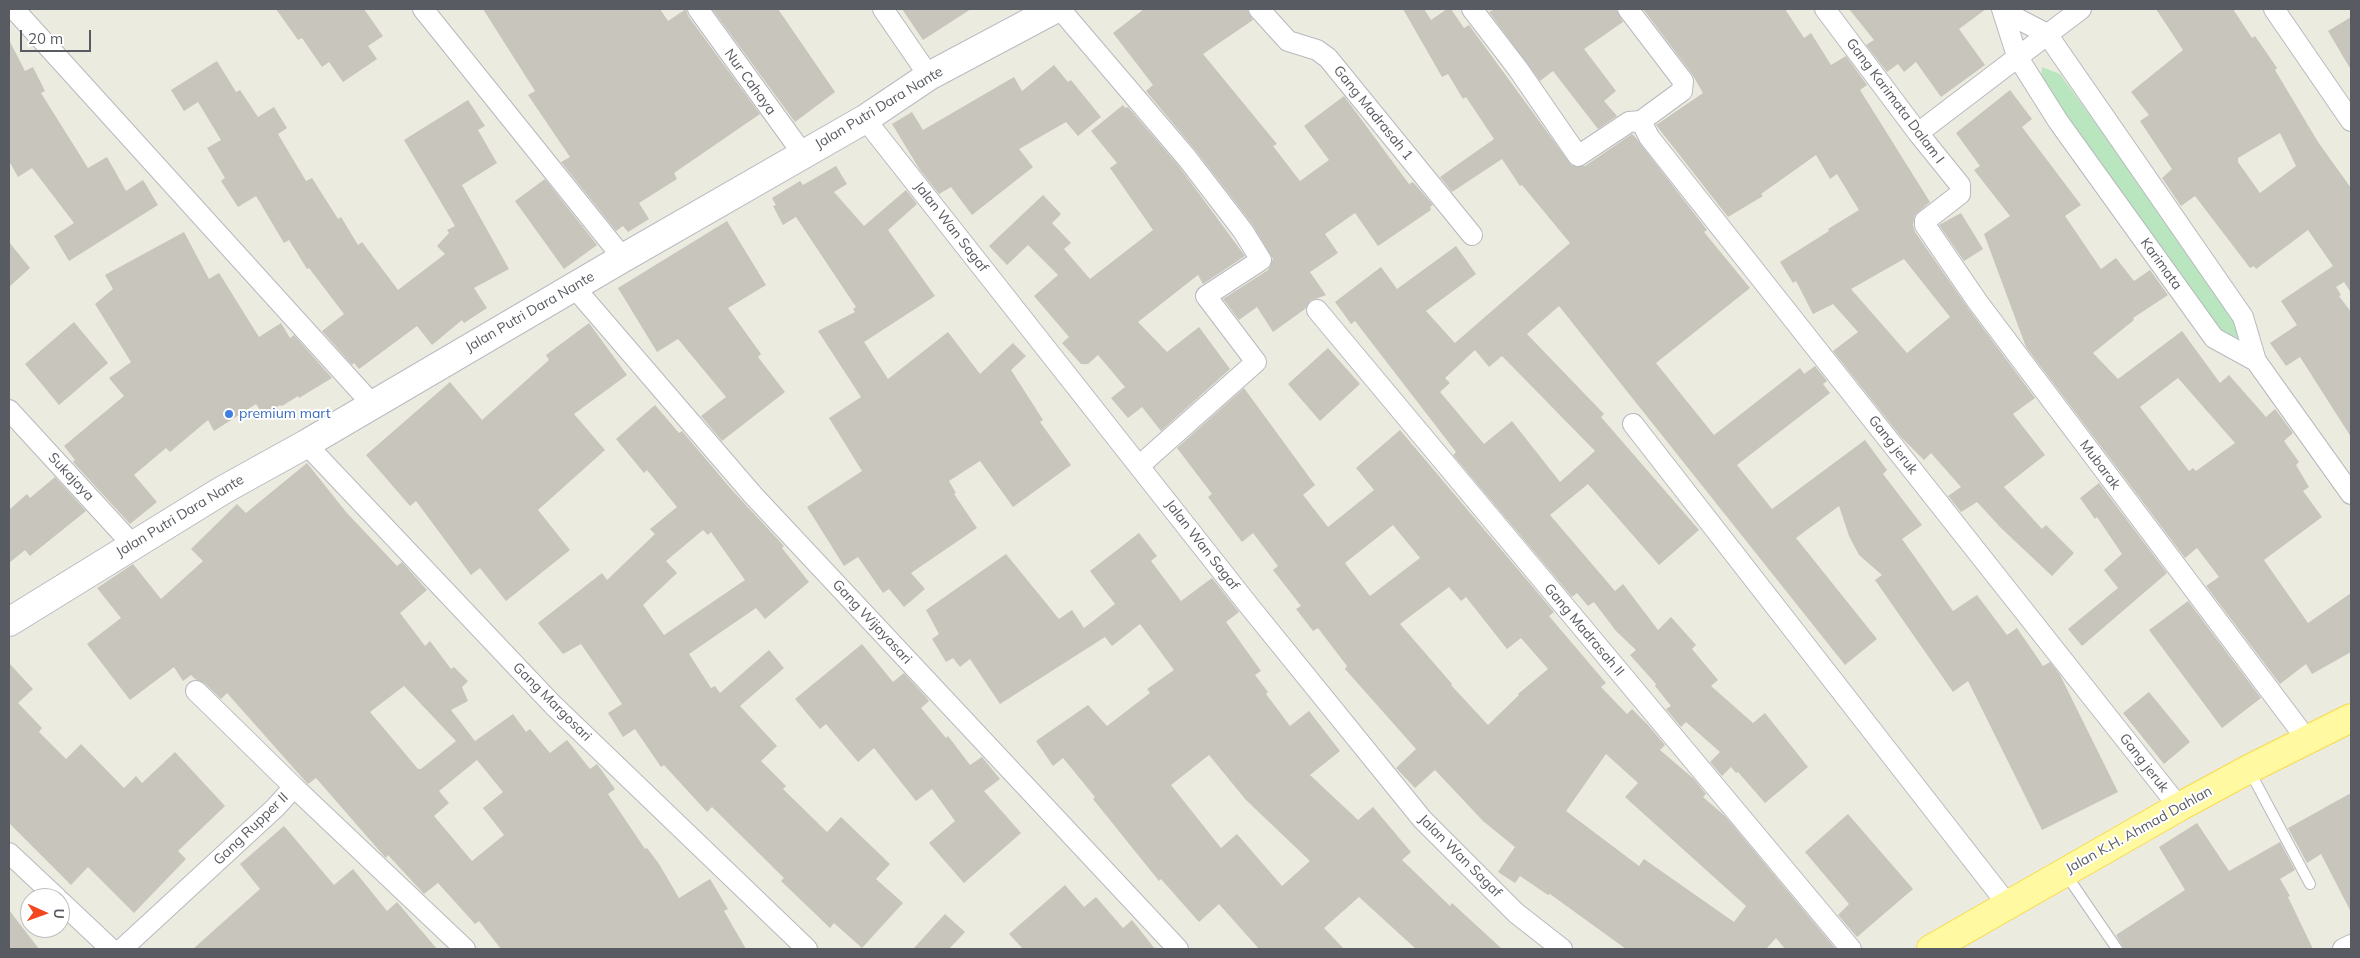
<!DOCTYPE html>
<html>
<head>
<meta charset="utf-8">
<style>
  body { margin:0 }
  #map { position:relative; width:2360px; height:958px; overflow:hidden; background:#ecebdf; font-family:Mulish,sans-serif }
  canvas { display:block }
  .frame { position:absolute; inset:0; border:10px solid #585b61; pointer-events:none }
  .north { position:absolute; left:20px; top:888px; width:50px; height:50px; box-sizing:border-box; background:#fff; border:1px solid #bcbdc0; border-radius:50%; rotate:92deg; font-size:14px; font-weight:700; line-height:20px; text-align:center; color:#585b61 }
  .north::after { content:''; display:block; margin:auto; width:18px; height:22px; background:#f2471f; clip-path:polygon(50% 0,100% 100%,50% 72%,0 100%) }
  .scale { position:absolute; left:20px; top:30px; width:71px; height:22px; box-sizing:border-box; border:2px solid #585b61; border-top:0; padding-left:6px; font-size:15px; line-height:18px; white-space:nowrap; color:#585b61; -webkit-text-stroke:4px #fff; paint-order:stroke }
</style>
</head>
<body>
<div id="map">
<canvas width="2360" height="958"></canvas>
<div class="frame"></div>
<div class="north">U</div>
<div class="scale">20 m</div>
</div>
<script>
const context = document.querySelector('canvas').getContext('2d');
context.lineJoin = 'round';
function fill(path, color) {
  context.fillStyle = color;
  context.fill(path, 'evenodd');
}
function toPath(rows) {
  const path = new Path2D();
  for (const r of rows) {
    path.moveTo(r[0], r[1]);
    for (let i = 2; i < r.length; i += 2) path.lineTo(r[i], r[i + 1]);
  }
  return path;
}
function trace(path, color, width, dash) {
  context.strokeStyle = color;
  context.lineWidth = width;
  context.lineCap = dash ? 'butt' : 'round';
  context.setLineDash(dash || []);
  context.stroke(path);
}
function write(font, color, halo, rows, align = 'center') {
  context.font = font + ' Mulish,sans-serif';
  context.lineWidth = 4;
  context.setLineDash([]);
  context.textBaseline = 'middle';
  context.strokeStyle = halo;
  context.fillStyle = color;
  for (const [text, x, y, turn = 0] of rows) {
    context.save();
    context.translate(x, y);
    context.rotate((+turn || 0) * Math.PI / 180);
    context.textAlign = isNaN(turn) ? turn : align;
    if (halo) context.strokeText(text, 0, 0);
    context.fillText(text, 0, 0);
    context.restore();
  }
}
fill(toPath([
  [2042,67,2060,74,2234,315,2240,339,2217,329,2040,86]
]), '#b9e6be');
fill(toPath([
  [276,9,364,9,383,36,368,46,377,59,343,82,329,62,322,67,302,38,298,40],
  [483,9,660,9,668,21,686,9,688,16,760,114,674,173,677,179,639,203,649,219,628,232,623,226,616,231,561,162,570,157,528,95,535,91],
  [712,9,778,9,835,92,795,122],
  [902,9,971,9,923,40],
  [1144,9,1247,9,1253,20,1203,54,1277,144,1273,146,1300,181,1329,160,1304,126,1344,96,1409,184,1413,182,1433,205,1430,207,1431,210,1378,246,1355,213,1325,234,1338,253,1310,272,1326,295,1310,301,1305,309,1273,332,1257,307,1239,320,1223,299,1268,270,1273,259,1252,224,1196,151,1146,91,1153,85,1113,33],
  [1403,9,1424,9,1431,20,1447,9,1451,9,1464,28,1469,25,1572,166,1585,166,1632,134,1636,138,1707,230,1704,232,1750,288,1656,363,1714,435,1800,368,1804,374,1815,366,1827,381,1823,384,1830,393,1737,465,1772,509,1865,440,1887,470,1883,474,1922,525,1902,539,1953,611,1977,595,2007,635,2017,628,2043,666,2050,662,2060,675,2118,792,2042,830,1968,681,1953,692,1875,580,1882,575,1859,555,1849,536,1839,506,1796,538,1877,639,1845,665,1559,306,1527,334,1604,414,1601,417,1699,530,1659,565,1588,484,1550,515,1615,591,1623,584,1658,630,1671,617,1696,645,1692,649,1718,680,1711,686,1753,723,1765,713,1808,767,1765,803,1738,772,1736,773,1731,767,1722,776,1710,762,1720,752,1686,722,1681,727,1666,709,1671,706,1655,686,1656,684,1630,655,1636,650,1616,631,1594,602,1588,606,1577,593,1572,597,1453,455,1456,452,1355,321,1351,324,1335,302,1381,267,1397,289,1456,246,1476,274,1426,311,1455,343,1570,243,1522,185,1520,186,1502,159,1452,192,1440,177,1494,139,1466,97,1463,99,1448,74,1442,77],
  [1475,350,1489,367,1502,356,1595,451,1560,482,1512,421,1484,444,1440,392,1450,383,1445,378],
  [1495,9,1616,9,1623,22,1584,49,1616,91,1604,101,1617,116,1598,129,1553,71,1540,81,1489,12],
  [1643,9,1785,9,1804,38,1811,33,1831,65,1846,56,1867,85,1860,90,1930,202,1915,215,1913,225,1915,232,1968,308,2035,398,2013,414,2045,455,2004,487,2042,529,2046,525,2074,553,2052,576,2001,528,1977,502,1961,512,1948,496,1961,487,1931,453,1924,460,1901,437,1833,351,1858,332,1833,304,1813,314,1796,281,1793,283,1780,262,1829,231,1828,229,1859,210,1837,174,1830,179,1816,155,1761,194,1763,196,1728,217,1656,125,1703,93,1692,74],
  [1904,259,1950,317,1907,353,1851,289],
  [1849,9,1986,9,1959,29,1985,65,1941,97,1916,62,1904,72,1898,64,1887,72,1866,45,1874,40],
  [2156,9,2233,9,2252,38,2255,36,2277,68,2275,70,2318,142,2351,188,2351,293,2344,282,2336,287,2341,295,2339,296,2351,312,2351,437,2300,357,2286,366,2270,343,2297,325,2281,301,2333,266,2308,230,2256,269,2254,266,2250,268,2195,196,2181,206,2162,178,2172,169,2140,121,2149,115,2131,92,2183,50],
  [2280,133,2296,166,2260,193,2238,162,2238,158],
  [2351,17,2351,70,2328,31],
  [9,40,25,71,33,67,45,91,41,93,88,168,107,157,126,191,143,180,158,205,69,261,54,236,74,223,32,168,18,177,9,161],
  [217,61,236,92,240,90,258,117,274,107,287,128,278,134,306,181,312,178,338,219,341,217,358,245,362,242,398,290,445,254,437,246,449,233,447,230,455,226,404,140,468,100,485,126,478,130,497,163,462,185,509,269,474,288,487,308,464,323,462,320,432,345,417,326,359,369,354,363,352,365,322,331,344,314,309,268,307,269,289,240,284,243,256,196,238,207,221,181,225,178,207,148,221,140,198,102,184,111,171,90],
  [1054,65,1068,82,1071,80,1101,117,1078,136,1066,122,1019,149,1033,167,972,215,951,187,939,194,920,170,892,124,912,112,923,130,1014,77,1022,91],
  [2010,90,2032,119,2022,127,2081,205,2065,216,2101,269,2116,258,2134,281,2150,270,2168,295,2133,318,2134,320,2093,353,2118,379,2182,331,2220,383,2229,375,2266,417,2275,409,2293,433,2284,441,2299,462,2296,465,2309,487,2303,491,2322,517,2264,560,2308,623,2351,593,2351,652,2312,674,2306,664,2280,684,2206,586,2219,577,2197,548,2185,558,2026,347,1984,234,2010,216,1974,170,1980,166,1956,133],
  [2178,378,2235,443,2196,471,2193,468,2189,471,2140,407],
  [1123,105,1125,108,1128,107,1178,165,1245,256,1203,284,1198,275,1138,322,1167,352,1199,327,1230,369,1161,431,1142,407,1128,418,1111,398,1125,387,1098,355,1088,364,1081,364,1062,343,1069,337,1034,296,1058,275,1028,245,1007,265,989,246,1043,195,1061,214,1052,223,1071,243,1064,249,1090,279,1153,230,1110,168,1117,163,1091,131],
  [836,166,847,184,834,192,864,226,906,190,917,204,888,230,935,296,864,342,888,379,948,332,980,374,1013,343,1026,356,1011,370,1043,420,1040,422,1071,465,1013,507,980,461,949,481,956,493,954,494,977,528,911,573,925,589,904,607,889,589,883,593,858,557,844,566,807,507,862,471,829,418,861,397,818,331,855,312,853,309,856,307,796,217,783,225,773,206,776,205,772,198,800,181,803,185],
  [545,179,597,245,564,269,515,201],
  [1961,213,1983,249,1964,261,1939,225],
  [727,221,766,285,728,308,761,354,758,357,785,392,722,441,701,416,726,397,678,339,657,352,618,288],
  [184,232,209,279,219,273,259,337,281,323,290,338,294,335,332,378,299,398,298,396,282,406,280,405,264,416,256,404,214,431,208,420,170,452,166,448,134,475,157,502,130,524,73,462,75,460,64,446,124,396,109,378,131,362,95,304,113,289,105,275],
  [9,242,30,268,9,287],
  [74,322,108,363,59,405,25,364],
  [589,323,627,375,574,414,605,450,538,510,570,550,506,601,480,568,471,575,416,501,410,506,366,455,450,382,482,420,549,360,546,355],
  [1328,348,1360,384,1320,421,1288,384],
  [1244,388,1315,485,1303,495,1328,527,1374,490,1356,468,1400,430,1554,612,1549,616,1606,683,1601,687,1627,714,1632,709,1648,725,1665,745,1660,750,1694,779,1706,794,1703,797,1725,816,1836,949,1785,949,1776,938,1766,949,1626,949,1550,894,1548,895,1520,876,1515,883,1498,872,1515,847,1483,821,1435,770,1415,788,1396,768,1416,749,1345,669,1347,666,1318,628,1313,631,1296,609,1301,606,1273,570,1278,566,1253,533,1242,542,1208,497,1212,494,1177,448],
  [1393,525,1420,558,1370,596,1345,563],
  [1449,587,1461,601,1466,597,1507,649,1521,638,1548,669,1518,694,1519,695,1488,725,1451,685,1452,684,1400,624],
  [1606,754,1638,783,1625,797,1746,906,1734,922,1644,859,1639,866,1566,811],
  [655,405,679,433,682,431,732,490,784,546,782,548,809,582,765,619,756,608,689,654,711,688,715,686,720,693,769,650,784,668,740,706,777,746,761,761,786,786,783,789,827,832,841,817,890,864,876,879,903,903,862,948,834,923,830,928,781,881,784,878,712,807,707,812,664,765,661,767,635,729,623,737,608,713,622,704,581,644,563,654,538,623,602,573,607,580,655,534,650,529,677,507,647,470,644,473,616,439],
  [703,530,708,535,711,532,745,580,664,635,643,605,677,573,666,561],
  [307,463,346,512,397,566,402,562,427,590,400,613,425,646,430,641,451,669,454,667,468,681,462,687,468,701,451,710,475,741,513,714,526,732,530,729,550,753,567,740,590,769,597,764,615,789,608,794,645,849,647,848,659,864,679,898,710,879,728,909,724,911,746,949,501,949,479,921,475,924,438,883,424,894,388,855,386,858,384,856,316,778,308,784,306,782,227,693,221,699,204,683,195,679,191,675,183,681,174,667,130,700,87,644,121,618,97,588,133,564,161,599,203,561,191,549,237,504,246,513],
  [404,686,456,741,421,769,418,769,370,712],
  [477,760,503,792,483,808,504,835,472,861,434,816,449,803,439,791],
  [55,477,86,511,30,556,25,550,9,563,9,510,27,494,30,498],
  [2099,483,2167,573,2082,646,2068,629,2118,588,2104,570,2122,554,2097,517,2095,519,2080,498],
  [1139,533,1157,556,1151,561,1181,601,1212,578,1239,612,1226,622,1261,671,1255,675,1268,692,1266,694,1290,726,1309,711,1340,751,1310,775,1358,820,1373,807,1411,852,1402,860,1450,906,1452,903,1502,949,1416,949,1359,897,1324,928,1344,949,1259,949,1219,904,1199,922,1161,879,1159,881,1093,799,1095,797,1063,758,1053,766,1036,741,1088,705,1107,726,1150,693,1147,689,1174,670,1140,624,1112,646,1105,637,1000,704,970,659,960,667,953,658,946,662,932,639,939,634,926,610,1006,554,1059,619,1072,610,1084,628,1115,604,1090,571],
  [1209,755,1246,800,1310,861,1282,886,1237,834,1221,848,1171,785],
  [2188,601,2261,698,2222,728,2149,630],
  [862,644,893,682,904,673,926,697,929,701,921,708,946,738,948,736,970,765,982,757,1000,779,984,791,1021,833,964,883,929,843,955,821,932,789,916,801,874,748,858,762,826,724,820,729,795,699],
  [9,663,33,689,18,703,42,728,39,732,66,759,81,744,124,788,136,776,142,783,175,752,225,806,178,851,186,859,134,913,88,867,71,885,9,823],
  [2149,692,2190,742,2164,764,2123,713],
  [2351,793,2351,912,2321,854,2307,863,2288,828],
  [1848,814,1913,889,1857,937,1838,915,1849,904,1805,852],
  [2197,823,2229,871,2280,842,2295,870,2280,879,2290,896,2288,897,2313,949,2124,949,2116,935,2185,890,2159,847],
  [284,826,334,885,353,869,387,911,397,902,437,949,193,949,260,889,240,864],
  [1065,885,1084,907,1096,897,1123,928,1132,920,1155,949,1023,949,1009,934],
  [9,910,39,949,9,949],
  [945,914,965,932,949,949,913,949]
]), '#c7c5bc');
const lane = toPath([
  [2249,770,2310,884],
  [2065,873,2117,949]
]);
const street = toPath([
  [14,9,372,404],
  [423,9,623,258],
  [698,9,803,154],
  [883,9,929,76],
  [1060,9,1187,158,1243,231,1261,260,1206,296,1256,362,1139,466],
  [1259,9,1288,41,1317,50,1328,58,1472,235],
  [1472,9,1518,69,1578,156,1629,122,1641,121],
  [1628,9,1683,81,1682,91,1641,121],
  [1825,9,1918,133,1960,185,1960,194,1925,221,1925,225,1977,301,2308,741],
  [2002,9,2017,56,2058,121,2214,338,2256,361,2351,494],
  [2274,9,2351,121],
  [2003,11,2047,34,2243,317,2256,361],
  [865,119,1250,607,1422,819,1516,913,1562,949],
  [1641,121,1649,137,2179,807],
  [1918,133,2081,9],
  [574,287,753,495,1178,949],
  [1317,310,1851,949],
  [9,410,132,544],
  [1633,424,2008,905],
  [306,444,553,705,807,949],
  [196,691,294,787],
  [9,853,57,898],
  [60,901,111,949],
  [122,949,275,808,294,787,465,949],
  [2343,949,2351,945]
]);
const secondary = toPath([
  [9,622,223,490,306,444,623,258,865,119,929,76,1055,9]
]);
const primary = toPath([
  [1931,949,2179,807,2249,769,2351,718]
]);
trace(lane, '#b7b9bf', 12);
trace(street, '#b7b9bf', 22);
trace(secondary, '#b8bbc2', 30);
trace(primary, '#f9db4c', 30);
trace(lane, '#fff', 10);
trace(street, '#fff', 20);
trace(secondary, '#fff', 28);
trace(primary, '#fffaa1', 28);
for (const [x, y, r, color] of [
  [229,414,5,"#3f7fe0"]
]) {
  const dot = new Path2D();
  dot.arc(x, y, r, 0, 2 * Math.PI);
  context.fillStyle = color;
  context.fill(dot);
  trace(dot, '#fff', 2);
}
write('14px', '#585b61', '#fff', [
  ["Nur Cahaya",750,82,54],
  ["Gang Karimata Dalam I",1895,101,53],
  ["Jalan Putri Dara Nante",879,108,-31],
  ["Gang Madrasah 1",1373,113,51],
  ["Jalan Wan Sagaf",951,227,52],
  ["Karimata",2161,264,54],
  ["Jalan Putri Dara Nante",530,312,-30],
  ["Gang jeruk",1893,445,52],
  ["Mubarak",2100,465,53],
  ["Sukajaya",71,477,47],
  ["Jalan Putri Dara Nante",180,516,-31],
  ["Jalan Wan Sagaf",1202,545,52],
  ["Gang Wijayasari",872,622,47],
  ["Gang Madrasah II",1584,630,50],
  ["Gang Margosari",552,702,45],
  ["Gang jeruk",2144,763,52],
  ["Gang Rupper II",251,829,-44],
  ["Jalan K.H. Ahmad Dahlan",2139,830,-29],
  ["Jalan Wan Sagaf",1460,856,45]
]);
write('14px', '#366cbe', '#fff', [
  ["premium mart",239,414]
], 'left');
</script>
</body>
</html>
